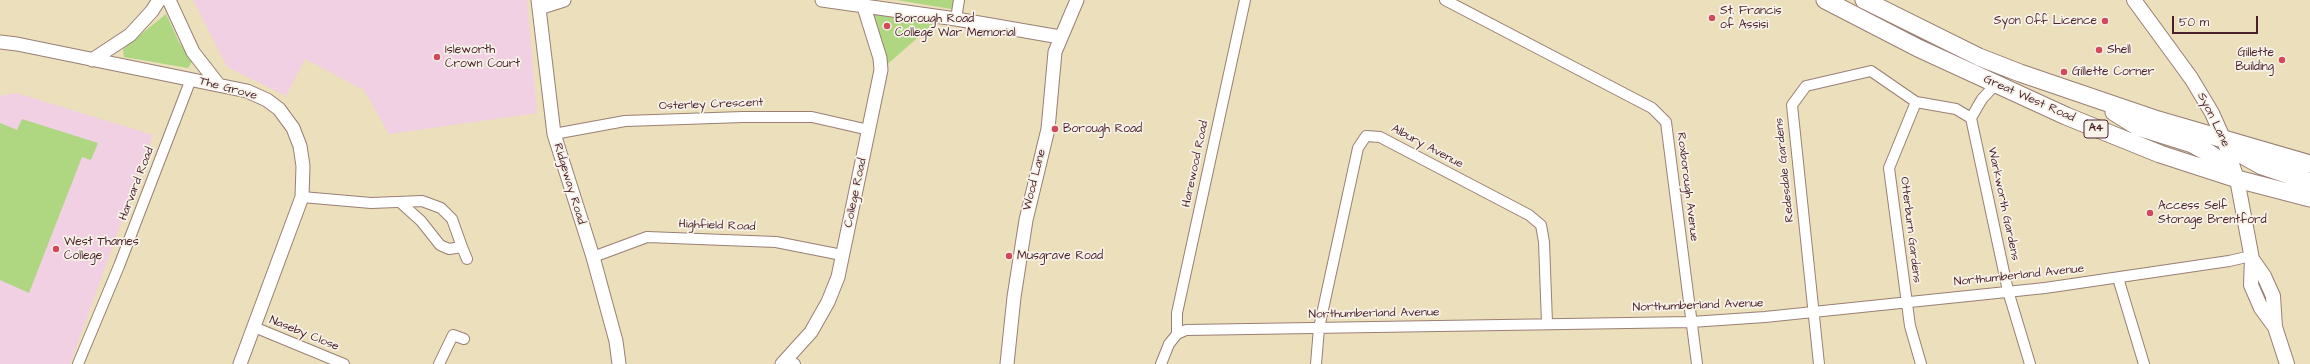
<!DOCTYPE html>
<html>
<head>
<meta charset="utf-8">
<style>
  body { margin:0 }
  #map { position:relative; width:2310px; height:364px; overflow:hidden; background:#ebdfbc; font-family:"Architects Daughter",sans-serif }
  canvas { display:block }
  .scale { position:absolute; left:2172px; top:16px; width:86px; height:18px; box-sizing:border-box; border:2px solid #4a1f2b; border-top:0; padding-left:5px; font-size:12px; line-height:14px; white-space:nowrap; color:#4a1f2b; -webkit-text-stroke:3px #f7f3e8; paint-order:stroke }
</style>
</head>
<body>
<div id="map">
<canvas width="2310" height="364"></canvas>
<div class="scale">50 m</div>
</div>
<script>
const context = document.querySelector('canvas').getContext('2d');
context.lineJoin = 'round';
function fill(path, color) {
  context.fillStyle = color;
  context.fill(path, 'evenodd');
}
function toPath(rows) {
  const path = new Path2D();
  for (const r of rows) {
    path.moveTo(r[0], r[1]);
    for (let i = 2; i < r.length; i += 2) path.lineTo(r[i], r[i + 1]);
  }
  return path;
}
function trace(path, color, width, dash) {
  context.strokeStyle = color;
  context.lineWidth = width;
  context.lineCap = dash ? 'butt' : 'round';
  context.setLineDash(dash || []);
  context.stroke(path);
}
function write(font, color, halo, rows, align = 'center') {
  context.font = font + ' "Architects Daughter",sans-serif';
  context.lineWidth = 3.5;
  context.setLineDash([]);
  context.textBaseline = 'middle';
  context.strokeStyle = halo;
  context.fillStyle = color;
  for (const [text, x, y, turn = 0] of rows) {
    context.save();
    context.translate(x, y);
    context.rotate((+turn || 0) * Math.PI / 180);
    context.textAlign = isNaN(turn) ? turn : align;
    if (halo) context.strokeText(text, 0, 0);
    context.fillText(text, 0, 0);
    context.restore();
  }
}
fill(toPath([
  [193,0,527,0,537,113,389,134,364,90,305,59,286,96,227,67],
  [16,93,153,135,70,364,0,364,0,96]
]), '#f1d0e3');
fill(toPath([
  [897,0,965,0,963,11],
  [864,7,942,16,881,70],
  [166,14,179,42,192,62,188,68,124,57,123,49],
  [22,119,98,143,91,160,82,157,29,293,0,280,0,123,17,130]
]), '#afd681');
const minor = toPath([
  [1445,0,1652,108,1666,122,1697,364],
  [956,19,959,0],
  [1916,102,1889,168,1910,326,1921,364],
  [1971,118,2008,291,2030,364],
  [1971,118,1982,99,1996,84],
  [554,134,625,121,743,117,812,117,869,130],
  [302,197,371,203,422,201,441,208,452,219,462,247,449,249,440,245,421,221,401,203],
  [462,247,467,259],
  [593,257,647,237,776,242,842,255],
  [2118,278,2144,364],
  [254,327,344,364],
  [1177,334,1177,313,1245,0],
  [787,359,795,364],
  [78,364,119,266,191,79],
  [439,364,453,335,464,339],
  [1161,364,1169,344,1177,334,1186,330,1691,322,1765,317,2045,288,2229,261,2251,256],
  [1316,364,1319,328,1358,148,1366,136,1380,137,1529,215,1541,225,1544,242,1547,323],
  [1819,364,1792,105,1806,86,1871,71,1916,102,1956,109,1971,118]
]);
const tertiary = toPath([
  [169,0,193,52,218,84],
  [538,0,554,134,593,257,616,341,619,364],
  [822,0,956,19,1060,37],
  [539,8,564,0],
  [0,42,17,44,247,91,267,100,279,109,293,128,300,146,303,166,302,197,240,364],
  [92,60,130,35,152,11,159,0],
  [782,364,811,332,828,302,838,277,881,70,880,58,864,7],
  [1007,364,1014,297,1026,220,1048,129,1055,52,1077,0]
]);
const secondary = toPath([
  [2134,0,2191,78,2212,113,2224,140,2237,179,2252,259,2264,276,2273,296,2275,327,2287,364],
  [2252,259,2251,285,2261,308,2275,327]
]);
const trunk = toPath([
  [1825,0,1918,48,2066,116,2160,154,2237,179,2310,198],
  [1864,0,1979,57,2020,73,2158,120,2310,164],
  [2114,112,2138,127,2192,144,2209,153,2222,162,2235,177],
  [2229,145,2237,152,2262,166,2310,182]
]);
trace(minor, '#9a7f74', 12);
trace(tertiary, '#9a7f74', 15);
trace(secondary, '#9a7f74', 16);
trace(trunk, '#9a7f74', 19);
trace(minor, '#fff', 10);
trace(tertiary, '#fff', 13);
trace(secondary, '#fff', 14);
trace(trunk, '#fff', 17);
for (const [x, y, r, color] of [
  [1712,18,4,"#d1495b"],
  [2105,21,4,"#d1495b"],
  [887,26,4,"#d1495b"],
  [2099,50,4,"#d1495b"],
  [437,57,4,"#d1495b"],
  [2282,60,4,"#d1495b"],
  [2064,72,4,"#d1495b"],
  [1055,129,4,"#d1495b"],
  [2150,213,4,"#d1495b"],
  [56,249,4,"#d1495b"],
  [1009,256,4,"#d1495b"]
]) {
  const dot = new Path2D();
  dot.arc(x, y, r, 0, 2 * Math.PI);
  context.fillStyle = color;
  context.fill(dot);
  trace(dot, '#f7f3e8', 1.5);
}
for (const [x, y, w] of [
  [2096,129,24]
]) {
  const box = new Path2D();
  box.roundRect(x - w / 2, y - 9, w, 18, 3);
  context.fillStyle = '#f7f3e8';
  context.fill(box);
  trace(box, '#4a1f2b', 1);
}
write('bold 11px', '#4a1f2b', null, [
  ["A4",2096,129]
]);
write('12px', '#4a1f2b', '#f7f3e8', [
  ["St. Francis",1720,11],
  ["of Assisi",1720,25],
  ["Borough Road",895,19],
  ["College War Memorial",895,33],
  ["Syon Off Licence",2097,21,"right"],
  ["Isleworth",445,50],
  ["Crown Court",445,64],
  ["Shell",2107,50],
  ["Gillette",2274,53,"right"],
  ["Building",2274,67,"right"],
  ["Gillette Corner",2072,72],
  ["Borough Road",1063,129],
  ["Access Self",2158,206],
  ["Storage Brentford",2158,220],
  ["West Thames",64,242],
  ["College",64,256],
  ["Musgrave Road",1017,256]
], 'left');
write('12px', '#4a1f2b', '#f7f3e8', [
  ["The Grove",228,89,15],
  ["Great West Road",2029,99,24],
  ["Osterley Crescent",711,105,-2],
  ["Syon Lane",2213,120,64],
  ["Albury Avenue",1427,147,28],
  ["Harewood Road",1196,164,-78],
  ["Redesdale Gardens",1785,170,-96],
  ["Wood Lane",1035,180,-76],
  ["Harvard Road",137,184,-69],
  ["Ridgeway Road",569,184,73],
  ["Roxborough Avenue",1687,187,83],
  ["College Road",856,193,-78],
  ["Warkworth Gardens",2003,204,78],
  ["Highfield Road",717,226,2],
  ["Otterburn Gardens",1910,230,83],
  ["Northumberland Avenue",2019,276,-6],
  ["Northumberland Avenue",1698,306,-2],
  ["Northumberland Avenue",1374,314,-1],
  ["Naseby Close",304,334,22]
]);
</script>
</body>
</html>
